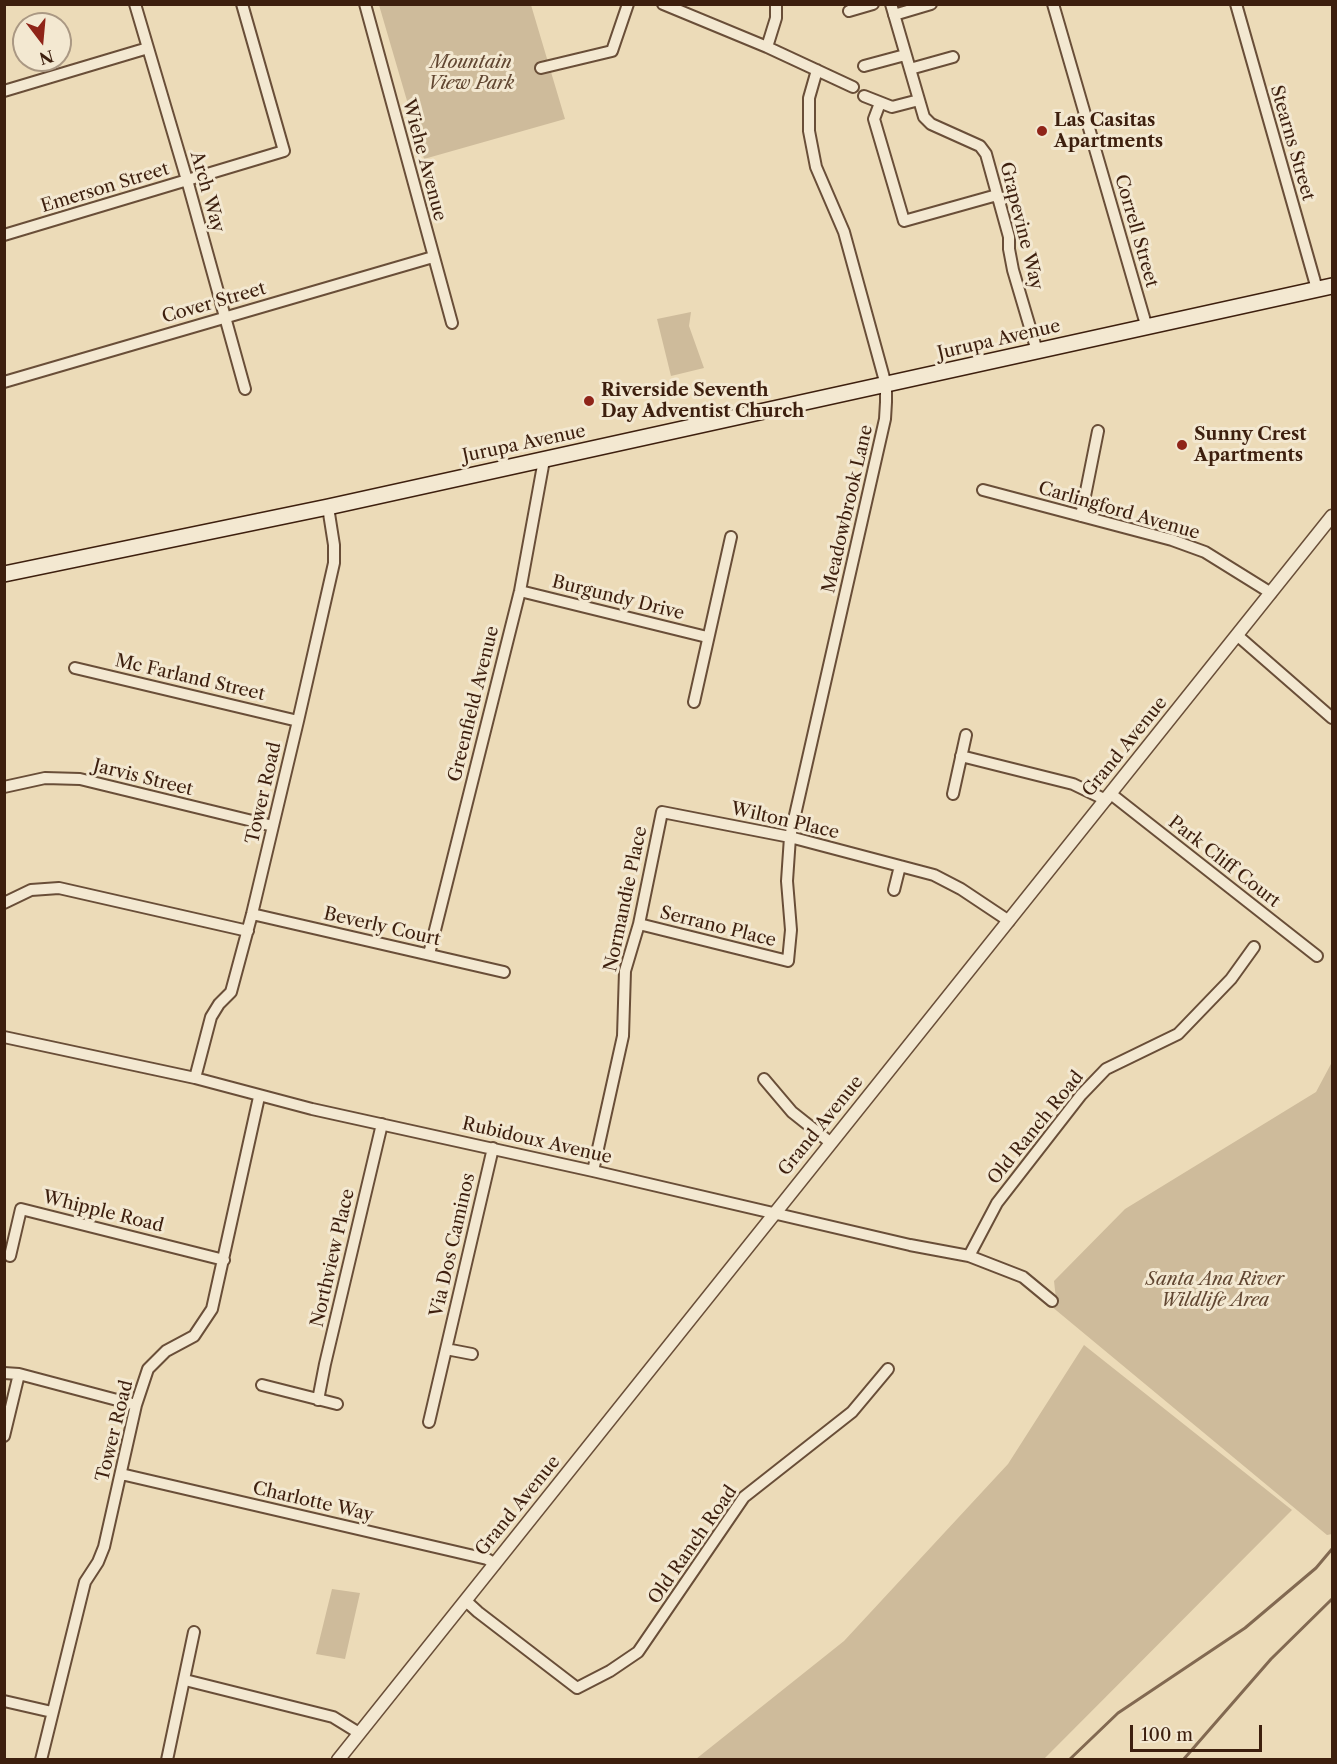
<!DOCTYPE html>
<html>
<head>
<meta charset="utf-8">
<style>
  body { margin:0 }
  #map { position:relative; width:1337px; height:1764px; overflow:hidden; background:#ecdbb8; font-family:"Libre Caslon Text",serif }
  canvas { display:block }
  .frame { position:absolute; inset:0; border:6px solid #3d1f0e; pointer-events:none }
  .north { position:absolute; left:12px; top:12px; width:60px; height:60px; box-sizing:border-box; background:#f3e8d1; border:2px solid #aa9883; border-radius:50%; rotate:164deg; font-size:16px; font-weight:700; line-height:24px; text-align:center; color:#3d1f0e }
  .north::after { content:''; display:block; margin:auto; width:21px; height:27px; background:#8f2418; clip-path:polygon(50% 0,100% 100%,50% 72%,0 100%) }
  .scale { position:absolute; left:1130px; top:1725px; width:132px; height:27px; box-sizing:border-box; border:3px solid #3d1f0e; border-top:0; padding-left:8px; font-size:18px; line-height:21px; white-space:nowrap; color:#3d1f0e; -webkit-text-stroke:4px #f3e8d1; paint-order:stroke }
</style>
</head>
<body>
<div id="map">
<canvas width="1337" height="1764"></canvas>
<div class="frame"></div>
<div class="north">N</div>
<div class="scale">100 m</div>
</div>
<script>
const context = document.querySelector('canvas').getContext('2d');
context.lineJoin = 'round';
function fill(path, color) {
  context.fillStyle = color;
  context.fill(path, 'evenodd');
}
function toPath(rows) {
  const path = new Path2D();
  for (const r of rows) {
    path.moveTo(r[0], r[1]);
    for (let i = 2; i < r.length; i += 2) path.lineTo(r[i], r[i + 1]);
  }
  return path;
}
function trace(path, color, width, dash) {
  context.strokeStyle = color;
  context.lineWidth = width;
  context.lineCap = dash ? 'butt' : 'round';
  context.setLineDash(dash || []);
  context.stroke(path);
}
function write(font, color, halo, rows, align = 'center') {
  context.font = font + ' "Libre Caslon Text",serif';
  context.lineWidth = 6;
  context.setLineDash([]);
  context.textBaseline = 'middle';
  context.strokeStyle = halo;
  context.fillStyle = color;
  for (const [text, x, y, turn = 0] of rows) {
    context.save();
    context.translate(x, y);
    context.rotate((+turn || 0) * Math.PI / 180);
    context.textAlign = isNaN(turn) ? turn : align;
    if (halo) context.strokeText(text, 0, 0);
    context.fillText(text, 0, 0);
    context.restore();
  }
}
fill(toPath([
  [379,5,531,5,565,119,424,159],
  [691,312,689,326,704,368,671,376,657,319],
  [1332,1062,1332,1534,1327,1535,1051,1306,1056,1299,1054,1281,1125,1209,1316,1092],
  [1084,1345,1292,1510,1044,1759,696,1759,844,1641,1008,1464],
  [332,1589,360,1593,345,1659,316,1654]
]), '#cebb9b');
trace(toPath([
  [1069,1760,1118,1713,1245,1628,1316,1568,1332,1549],
  [1183,1760,1271,1659,1332,1599]
]), '#826951', 3);
const minor = toPath([
  [135,4,187,180,245,389],
  [365,4,452,323],
  [663,4,767,47,853,87],
  [891,4,924,117,931,124,980,146,986,154,1009,237,1009,249,1013,270,1037,351],
  [1053,4,1147,328],
  [1236,4,1317,289],
  [849,11,873,4],
  [894,15,931,4],
  [767,47,776,18,776,4],
  [864,66,905,55],
  [541,68,612,51,628,4],
  [910,69,953,57],
  [4,91,148,48],
  [864,96,892,107,919,100],
  [880,103,874,119,904,221,997,195],
  [4,235,284,151,242,4],
  [4,382,433,257],
  [983,490,1172,540,1205,552,1271,593],
  [1081,516,1098,431],
  [520,591,707,637],
  [1238,636,1332,718],
  [75,668,298,721],
  [694,702,731,537],
  [961,756,1073,784,1106,800],
  [4,787,45,778,80,779,273,826],
  [953,794,966,735],
  [1111,794,1317,956],
  [894,890,900,866],
  [4,903,31,890,59,888,248,931],
  [252,914,504,972],
  [639,924,788,961,791,930,787,881,790,837,885,419,886,402,886,385,844,232,816,167,809,131,809,98,817,70],
  [429,954,520,591,544,460],
  [4,1037,195,1078,312,1109,593,1171,910,1245,969,1256,1023,1277,1052,1301],
  [195,1078,211,1017,219,1004,231,992,252,914,298,721,334,563,334,545,328,507],
  [764,1079,792,1112,831,1143],
  [593,1171,623,1036,625,971,639,924,662,812,790,837,934,875,961,889,1009,921],
  [10,1256,21,1209,224,1260],
  [969,1256,997,1203,1081,1095,1106,1069,1178,1034,1231,979,1254,947],
  [446,1349,472,1354],
  [4,1373,19,1374,136,1405],
  [262,1385,337,1404],
  [318,1400,325,1364,382,1124],
  [429,1422,493,1148],
  [4,1436,19,1374],
  [121,1474,487,1559,495,1564],
  [466,1601,478,1612,577,1688,610,1671,638,1652,744,1497,852,1412,888,1369],
  [185,1680,333,1717,359,1733],
  [4,1701,52,1712],
  [41,1760,85,1582,98,1562,104,1547,136,1405,148,1369,166,1351,194,1336,212,1309,259,1097],
  [167,1760,194,1632]
]);
const tertiary = toPath([
  [338,1760,1332,516]
]);
const secondary = toPath([
  [4,574,328,507,1332,286]
]);
trace(minor, '#694e38', 14);
trace(tertiary, '#694e38', 15);
trace(secondary, '#3d1f0e', 18);
trace(minor, '#f3e8d1', 10);
trace(tertiary, '#f3e8d1', 12);
trace(secondary, '#f3e8d1', 15);
for (const [x, y, r, color] of [
  [1042,131,6,"#8f2418"],
  [589,401,6,"#8f2418"],
  [1182,445,6,"#8f2418"]
]) {
  const dot = new Path2D();
  dot.arc(x, y, r, 0, 2 * Math.PI);
  context.fillStyle = color;
  context.fill(dot);
  trace(dot, '#f3e8d1', 2);
}
write('italic 18px', '#614631', '#f3e8d1', [
  ["Mountain",471,63],
  ["View Park",471,84],
  ["Santa Ana River",1215,1280],
  ["Wildlife Area",1215,1301]
]);
write('bold 18px', '#3d1f0e', '#f3e8d1', [
  ["Las Casitas",1054,121],
  ["Apartments",1054,142],
  ["Riverside Seventh",601,391],
  ["Day Adventist Church",601,412],
  ["Sunny Crest",1194,435],
  ["Apartments",1194,456]
], 'left');
write('18px', '#3d1f0e', '#f3e8d1', [
  ["Stearns Street",1292,143,74],
  ["Wiehe Avenue",424,160,75],
  ["Emerson Street",105,188,-17],
  ["Arch Way",207,192,74],
  ["Grapevine Way",1021,226,76],
  ["Correll Street",1136,231,74],
  ["Cover Street",214,303,-16],
  ["Jurupa Avenue",999,340,-13],
  ["Jurupa Avenue",524,444,-12],
  ["Meadowbrook Lane",848,509,-77],
  ["Carlingford Avenue",1119,511,16],
  ["Burgundy Drive",618,598,14],
  ["Mc Farland Street",190,678,13],
  ["Greenfield Avenue",474,704,-76],
  ["Grand Avenue",1125,747,-51],
  ["Jarvis Street",143,778,14],
  ["Tower Road",264,793,-77],
  ["Wilton Place",785,821,13],
  ["Park Cliff Court",1224,862,38],
  ["Normandie Place",626,899,-78],
  ["Beverly Court",382,927,13],
  ["Serrano Place",718,927,14],
  ["Grand Avenue",821,1126,-51],
  ["Old Ranch Road",1036,1128,-51],
  ["Rubidoux Avenue",537,1141,13],
  ["Whipple Road",103,1212,14],
  ["Via Dos Caminos",453,1245,-77],
  ["Northview Place",333,1258,-77],
  ["Tower Road",115,1431,-76],
  ["Charlotte Way",313,1502,13],
  ["Grand Avenue",518,1506,-51],
  ["Old Ranch Road",693,1545,-55]
]);
</script>
</body>
</html>
